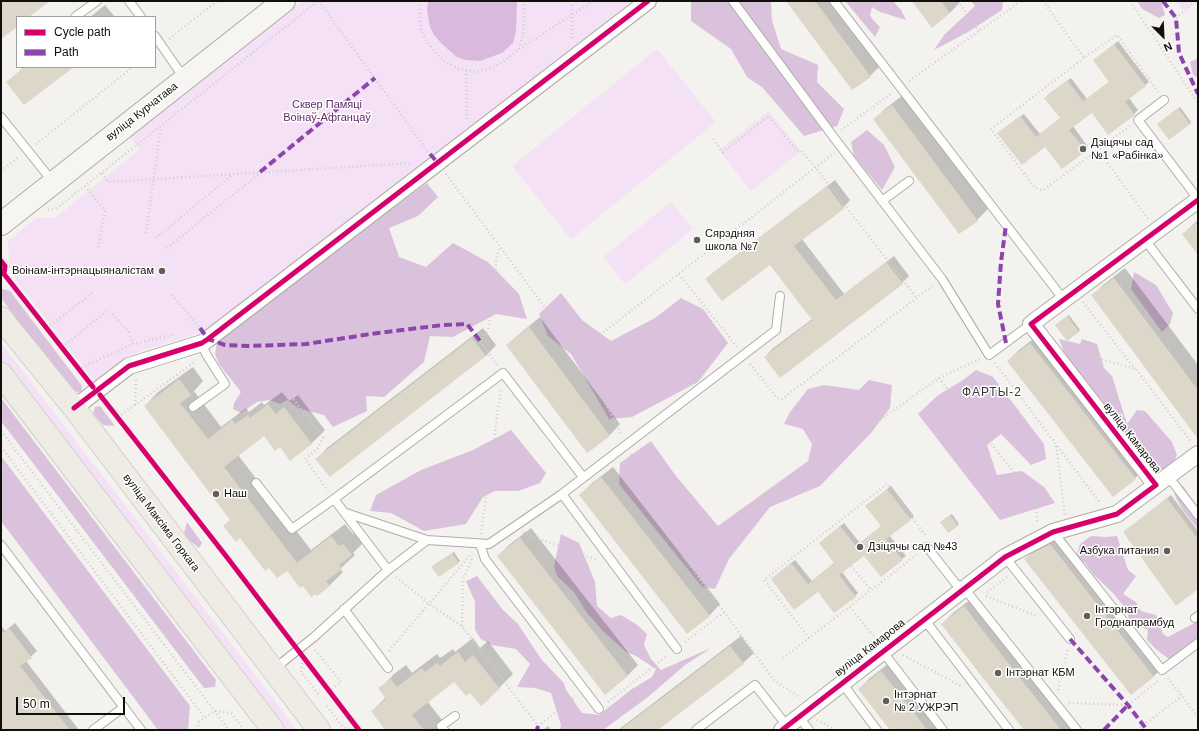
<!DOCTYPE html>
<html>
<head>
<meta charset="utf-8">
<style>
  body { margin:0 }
  #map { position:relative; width:1199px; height:731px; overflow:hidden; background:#f3f2ee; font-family:Arial,sans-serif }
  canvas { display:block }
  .frame { position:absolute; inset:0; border:2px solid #100f0c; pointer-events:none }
  .legend { position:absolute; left:16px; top:16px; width:140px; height:52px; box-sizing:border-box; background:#fff; border:1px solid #9f9f9e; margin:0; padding:5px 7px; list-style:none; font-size:12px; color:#100f0c }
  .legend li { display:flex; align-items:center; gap:8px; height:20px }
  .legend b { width:20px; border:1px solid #9f9f9e }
  .north { position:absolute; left:1143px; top:16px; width:40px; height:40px; -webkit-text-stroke:3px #fff; paint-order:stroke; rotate:156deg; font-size:11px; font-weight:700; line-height:16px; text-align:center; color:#100f0c }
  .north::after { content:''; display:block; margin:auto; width:14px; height:18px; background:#100f0c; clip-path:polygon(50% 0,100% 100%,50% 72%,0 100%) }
  .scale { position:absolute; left:16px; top:697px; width:109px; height:18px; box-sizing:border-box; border:2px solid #100f0c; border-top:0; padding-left:5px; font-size:12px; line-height:14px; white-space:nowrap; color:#100f0c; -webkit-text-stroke:3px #fff; paint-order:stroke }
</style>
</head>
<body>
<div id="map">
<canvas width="1199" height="731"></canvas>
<div class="frame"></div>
<ul class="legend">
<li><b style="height:5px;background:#d6006c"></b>Cycle path</li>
<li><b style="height:5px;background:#8e44ad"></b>Path</li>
</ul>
<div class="north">N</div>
<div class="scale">50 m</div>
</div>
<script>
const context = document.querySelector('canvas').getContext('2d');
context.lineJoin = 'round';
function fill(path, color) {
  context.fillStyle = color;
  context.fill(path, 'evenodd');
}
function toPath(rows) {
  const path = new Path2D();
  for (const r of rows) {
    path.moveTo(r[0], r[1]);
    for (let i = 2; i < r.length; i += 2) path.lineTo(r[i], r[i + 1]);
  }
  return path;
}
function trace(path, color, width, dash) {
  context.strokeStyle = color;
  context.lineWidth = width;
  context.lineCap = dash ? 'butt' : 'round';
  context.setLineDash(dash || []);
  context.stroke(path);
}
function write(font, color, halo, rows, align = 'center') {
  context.font = font + ' Arial,sans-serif';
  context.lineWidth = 3;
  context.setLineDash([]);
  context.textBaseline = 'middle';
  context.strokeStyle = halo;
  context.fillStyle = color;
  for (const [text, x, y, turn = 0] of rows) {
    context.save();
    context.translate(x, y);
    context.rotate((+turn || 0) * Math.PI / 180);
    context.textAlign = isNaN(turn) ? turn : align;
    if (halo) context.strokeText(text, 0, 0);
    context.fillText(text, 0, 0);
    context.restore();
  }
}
fill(toPath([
  [302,1,640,1,211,329,129,355,94,381,16,280,9,260,8,241,36,218,55,218,140,149,129,137],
  [1175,1,1194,1,1183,10],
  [657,49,716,122,571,239,512,166],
  [769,111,801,151,751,191,719,150],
  [671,202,693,229,625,284,603,257],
  [1,343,297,730,284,730,1,361]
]), '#f5e1f5');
fill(toPath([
  [691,1,771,1,772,20,781,49,818,65,817,82,844,109,837,126,804,136,762,87,747,77,731,49,691,21],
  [845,1,893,1,901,10,906,20,880,12,872,7,870,15,873,20,880,27,875,37],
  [971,1,1003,1,1002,10,968,32,934,50,944,35,975,6],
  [1137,1,1161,1,1165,15,1159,18,1142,9],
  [1198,58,1198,78,1193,75,1190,62],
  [867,130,884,145,895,167,882,190,854,156,851,142],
  [427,183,438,197,418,216,389,228,399,257,426,267,453,243,488,262,519,294,527,319,496,314,453,337,430,336,424,362,384,397,366,396,367,411,333,427,324,415,300,409,287,400,280,404,269,400,257,402,241,413,233,409,234,403,241,392,219,364,215,354,218,336],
  [1134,272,1156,285,1173,313,1170,324,1162,332,1131,289],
  [3,289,10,291,82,386,81,392,71,391,1,298,1,291],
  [561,293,582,320,611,341,655,318,681,298,703,309,728,343,698,382,632,417,609,419,571,354,548,336,539,314],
  [1059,339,1080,344,1082,339,1097,344,1104,368,1112,376,1127,424,1137,410,1145,411,1172,442,1177,455,1170,472,1141,462,1067,360],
  [976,370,993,377,1044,444,1046,459,1031,465,1001,434,987,445,997,475,1022,471,1044,487,1055,503,1000,520,918,414,937,396,963,380],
  [869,380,892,385,890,408,871,433,820,486,770,507,729,559,715,589,702,587,619,484,620,463,651,441,676,476,718,526,808,461,812,444,803,429,784,424,790,412,808,389,824,385,859,390],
  [1,398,216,680,215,687,204,688,1,421],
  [100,406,115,426,103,425,93,413,95,407],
  [511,430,546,473,540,483,518,491,495,491,483,497,466,524,424,531,391,513,370,511,376,495,421,470,473,450],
  [1,456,190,706,188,730,158,730,1,521],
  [1183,486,1195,504,1198,506,1198,529,1183,510,1176,498,1174,493],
  [187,522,202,543,199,548,189,540,184,533],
  [561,534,579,543,595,582,597,606,611,618,621,615,636,624,647,634,644,645,651,659,661,670,711,648,685,665,648,697,603,730,560,730,561,725,551,693,535,688,517,687,530,664,516,649,492,645,481,639,475,630,475,602,466,581,477,576,503,610,518,624,541,659,564,683,566,690,582,713,599,715,632,689,652,677,656,669,636,656,626,652,603,631,587,613,574,592,557,576,554,566],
  [1091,536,1106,537,1117,536,1128,570,1136,576,1123,594,1136,602,1141,611,1156,615,1163,634,1168,637,1198,621,1198,648,1179,653,1169,659,1157,650,1147,640,1148,630,1129,621,1127,610,1113,593,1094,575,1085,563,1080,559,1077,554,1080,544]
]), '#dbc2dc');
fill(toPath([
  [428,1,517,1,516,31,513,43,502,53,480,61,465,60,457,57,443,45,434,35,430,27,427,11]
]), '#d9b9dc');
fill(toPath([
  [787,1,833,1,881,65,870,76,852,89],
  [913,1,960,1,960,2,950,13],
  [105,5,115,17,90,17],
  [1118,41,1149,82,1129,98,1138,110,1134,114,1108,134,1092,112,1073,126,1088,147,1085,150,1045,146,1002,130,1024,114,1040,134,1061,118,1049,94,1071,78,1087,99,1110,81,1098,57],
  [24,67,73,67,7,82],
  [903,95,988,209,977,220,959,233,874,120,885,109],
  [1180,107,1191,122,1190,124,1160,122],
  [835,180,850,200,843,208,802,239,844,294,894,256,909,276,902,283,765,357,772,349,812,319,770,264,706,279,714,272],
  [1198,220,1198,253,1183,234],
  [1125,268,1198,365,1198,429,1092,296,1103,285],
  [1069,315,1080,330,1067,340,1057,324],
  [540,317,620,424,610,435,588,452,507,345,518,335],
  [483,328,496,345,486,356,317,459,327,448],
  [1041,333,1146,468,1135,478,1008,361,1019,350],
  [193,367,203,381,194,391,221,427,246,408,249,412,262,402,264,405,282,392,289,401,298,395,325,430,311,444,280,446,265,435,238,455,311,550,345,524,353,534,357,531,365,541,353,553,355,555,340,569,343,572,330,585,317,595,303,584,231,519,145,406,158,392],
  [613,467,720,604,710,615,688,632,580,495,591,484],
  [891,486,914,516,889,535,906,556,902,559,865,554,842,572,858,593,855,596,818,591,775,576,795,560,812,581,835,562,824,539,844,523,860,543,882,526,870,503],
  [1171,495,1198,531,1198,588,1124,532],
  [952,514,959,524,957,526,943,520],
  [531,528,638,665,627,676,498,556,509,545],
  [1061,534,1164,666,1153,677,1026,559,1036,549],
  [454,552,460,561,439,576,434,565],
  [975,596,1080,730,1025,730,942,624,953,613],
  [15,623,37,651,26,661,79,730,1,730,1,625,5,631],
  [741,636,754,653,743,663,657,730,618,730],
  [473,638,480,648,488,641,513,674,489,698,470,691,455,680,427,701,450,730,387,730,372,711,386,697,380,689,394,674,406,665,412,673,437,654,440,658,453,649,455,652],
  [892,661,946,730,892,730,859,689,870,678],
  [548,726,551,730,543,730]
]), '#0003');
fill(toPath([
  [1,1,50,1,29,17,17,17,17,27,1,39],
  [786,1,815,1,871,77,852,90],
  [912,1,941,1,950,13,932,28],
  [1114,44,1146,86,1125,102,1135,115,1108,135,1092,113,1069,130,1086,151,1062,169,1045,147,1022,165,997,133,1020,116,1036,137,1060,118,1044,98,1067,80,1083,101,1109,82,1093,60],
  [25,67,74,67,24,105,6,82],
  [892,105,978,221,959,234,873,119],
  [1178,108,1190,124,1169,140,1157,124],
  [827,186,844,209,794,246,836,300,886,262,903,284,780,378,764,357,812,320,770,265,722,301,705,279],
  [1198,222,1198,255,1182,234],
  [1114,278,1198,390,1198,439,1091,295],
  [1067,316,1079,332,1067,341,1055,325],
  [529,327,610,436,587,453,506,345],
  [472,338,486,356,330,477,315,459],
  [1030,343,1136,479,1113,497,1007,361],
  [179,379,191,395,180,403,208,439,232,420,235,424,248,415,250,418,268,404,276,414,284,407,312,444,290,461,280,447,275,451,264,436,224,467,297,563,331,536,339,546,343,544,352,555,339,565,342,569,326,581,330,586,317,596,316,594,311,597,303,586,300,588,287,571,277,578,269,568,265,571,240,538,236,542,223,526,230,520,144,406],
  [601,477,710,616,687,634,579,495],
  [887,489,911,520,886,539,903,560,881,577,864,556,839,575,856,597,834,613,818,592,794,610,771,579,791,563,808,584,834,563,819,543,840,526,856,546,881,526,865,506],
  [1167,498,1198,539,1198,589,1176,606,1123,532],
  [950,515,958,526,948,533,940,522],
  [520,538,628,676,605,695,497,556],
  [1050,544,1154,677,1131,695,1024,559,1031,554],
  [452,553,459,563,439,577,431,567],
  [964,606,994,645,1061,730,1024,730,1001,701,941,624],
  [9,628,32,658,20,666,70,730,1,730,1,634],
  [730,646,744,664,658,730,620,730],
  [458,652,465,662,473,655,500,689,489,698,490,699,481,706,470,693,466,696,454,682,412,715,424,730,385,730,371,711,386,699,378,688,391,679,397,687,422,668,425,672,437,663,440,666],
  [881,671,915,714,927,730,890,730,858,689]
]), '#dcd7c9');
const service = toPath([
  [129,1,141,17],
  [733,1,835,139,942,279,989,355,1031,324],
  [834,1,1064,300],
  [75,17,97,1],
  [155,36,184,78],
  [1164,100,1138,120,1198,199],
  [1,117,53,182],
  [882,201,909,181],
  [1145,240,1198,309],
  [193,407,225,384,206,354,202,343],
  [1168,476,1198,515],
  [256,483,292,529,334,499],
  [562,494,677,649],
  [346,513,427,540],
  [1053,532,1162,670,1198,643],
  [480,544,485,559,599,709],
  [1,545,141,730],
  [927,547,956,584,964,588,1077,730],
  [1005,557,1070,639],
  [388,570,334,499,503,373,583,477],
  [344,609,388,668],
  [1195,618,1198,616],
  [924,619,1009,730],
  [883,652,943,730],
  [274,669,314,637,388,570,427,540,489,544,562,494,776,330,780,296],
  [842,683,877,730],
  [799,717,809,730],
  [93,730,124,707],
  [444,730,441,726,455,716],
  [696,730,755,685,787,726]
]);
const minor = toPath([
  [74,408,129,366,202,343,208,339,648,1],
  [1156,485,1198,454],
  [782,730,1005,557,1053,532,1117,514,1156,485,1031,324,1198,200]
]);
const secondary = toPath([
  [1,224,284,1]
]);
const primary = toPath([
  [1,318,74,408,319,730],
  [1,374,273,730]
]);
trace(service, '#adaca8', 10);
trace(minor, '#adaca8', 18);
trace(secondary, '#adaca8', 24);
trace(primary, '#d0cfcd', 24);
trace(toPath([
  [319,1,428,152],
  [422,1,421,4,420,17,421,29,426,40,434,51,444,61,457,68,475,72,488,69,503,62,519,49,523,34,525,1],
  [572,1,572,41],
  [958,1,979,31],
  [1043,1,1084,58,1117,35,1158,92],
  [1130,1,1198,103],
  [1176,18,1196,1],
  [169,39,217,1],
  [519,49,594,1],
  [1084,58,991,129,1035,188,1043,190,1098,150],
  [466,70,467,122],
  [909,81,1021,1],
  [1130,126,1098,150,1149,220],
  [841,130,892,93],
  [713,139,723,152,769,116,797,151,801,151,815,167,916,297],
  [36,144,133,67],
  [1,171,19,157],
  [102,173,108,182,411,163],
  [446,174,578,352,622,435],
  [85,186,105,211,98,248],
  [48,210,57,208,85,186,318,1],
  [146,233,161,126],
  [156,238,233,174],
  [167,248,260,173],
  [1,261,5,266,4,274,88,380],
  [5,266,41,267,89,271],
  [679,274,737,347],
  [1,276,4,274],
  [172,295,200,328],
  [1083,302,1135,369],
  [113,314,129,332,133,345],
  [47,328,92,293],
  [225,345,254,362,284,387,323,437,318,448,305,459,328,491],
  [62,347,107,311],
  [1071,351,1136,369,1191,442],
  [578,352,834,153],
  [995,363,1100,503],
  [750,364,777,398,782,399,934,285],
  [497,365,480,341,488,330,494,297,496,260,500,246],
  [78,369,133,344,175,334],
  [939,378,1036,500,1037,523],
  [105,401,292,642],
  [135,405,136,380],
  [118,417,195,362],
  [1,431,229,730],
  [1056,446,1065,515],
  [1,447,205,718],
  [631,454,653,507,685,559,774,680,800,698],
  [523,533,597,560],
  [481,534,501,388],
  [685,559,939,378,980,359],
  [851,566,871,590],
  [396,577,429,604,462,626,538,726,576,696],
  [987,592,1007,577],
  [986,596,1037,616],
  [850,607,876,639],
  [462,626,463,579,473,557],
  [809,638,764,580,887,484,926,536],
  [685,642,724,612],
  [315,650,341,682,329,691],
  [389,651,472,553],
  [903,655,961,686],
  [303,657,359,730],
  [783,658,919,553],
  [303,659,301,672,319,695],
  [1168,678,1198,717],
  [1058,690,1068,648],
  [608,702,668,655],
  [1069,703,1128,705,1159,680],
  [327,706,343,727,355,730],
  [817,720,836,730],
  [197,730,199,722,215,711,231,713,244,730],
  [572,730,591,715],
  [1137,730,1182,696]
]), '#cecece', 2.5, [1, 3]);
trace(service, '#fdfdfc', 8);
trace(minor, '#fdfdfc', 16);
trace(secondary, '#f6f5f1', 22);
trace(primary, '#efece5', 22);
trace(toPath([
  [1163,1,1176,18,1179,53,1198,94],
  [430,154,437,162],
  [260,172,375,78],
  [200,328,208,339,225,345,248,346,306,344,371,334,443,325,467,324,480,341],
  [1006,343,998,304,1001,262,1006,225],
  [1070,639,1128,705,1147,730],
  [537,730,538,726],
  [1104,730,1128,705]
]), '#8e44ad', 4, [8, 4]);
trace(toPath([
  [1,261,5,266,4,274,93,387],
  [100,395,226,556,359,730],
  [74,408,129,366,202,343,208,339,648,1],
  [782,730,1005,557,1053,532,1117,514,1156,485,1031,324,1198,200]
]), '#d6006c', 5);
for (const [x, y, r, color] of [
  [1083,149,4,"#5f5e5b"],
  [697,240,4,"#5f5e5b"],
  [162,271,4,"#5f5e5b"],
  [216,494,4,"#5f5e5b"],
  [860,547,4,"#5f5e5b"],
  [1167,551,4,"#5f5e5b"],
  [1087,616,4,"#5f5e5b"],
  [998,673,4,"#5f5e5b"],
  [886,701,4,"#5f5e5b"]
]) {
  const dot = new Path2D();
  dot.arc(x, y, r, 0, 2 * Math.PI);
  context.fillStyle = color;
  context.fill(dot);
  trace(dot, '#fff', 1.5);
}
write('11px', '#612a68', '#fff', [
  ["Сквер Памяці",327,105],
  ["Воінаў-Афганцаў",327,118]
]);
write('11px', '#100f0c', '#fff', [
  ["вуліца Курчатава",142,112,-38],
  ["вуліца Камарова",1132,438,52],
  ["вуліца Максіма Горкага",161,523,53],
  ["вуліца Камарова",870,648,-38]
]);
write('11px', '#100f0c', '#fff', [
  ["Дзіцячы сад",1091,143],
  ["№1 «Рабінка»",1091,156],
  ["Сярэдняя",705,234],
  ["школа №7",705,247],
  ["Воінам-інтэрнацыяналістам",154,271,"right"],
  ["Наш",224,494],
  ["Дзіцячы сад №43",868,547],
  ["Азбука питания",1159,551,"right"],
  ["Інтэрнат",1095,610],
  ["Гроднапрамбуд",1095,623],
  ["Інтэрнат КБМ",1006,673],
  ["Інтэрнат",894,695],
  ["№ 2 УЖРЭП",894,708]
], 'left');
context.letterSpacing = '1px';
write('12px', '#393730', '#fff', [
  ["ФАРТЫ-2",992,393]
]);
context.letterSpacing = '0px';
</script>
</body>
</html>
